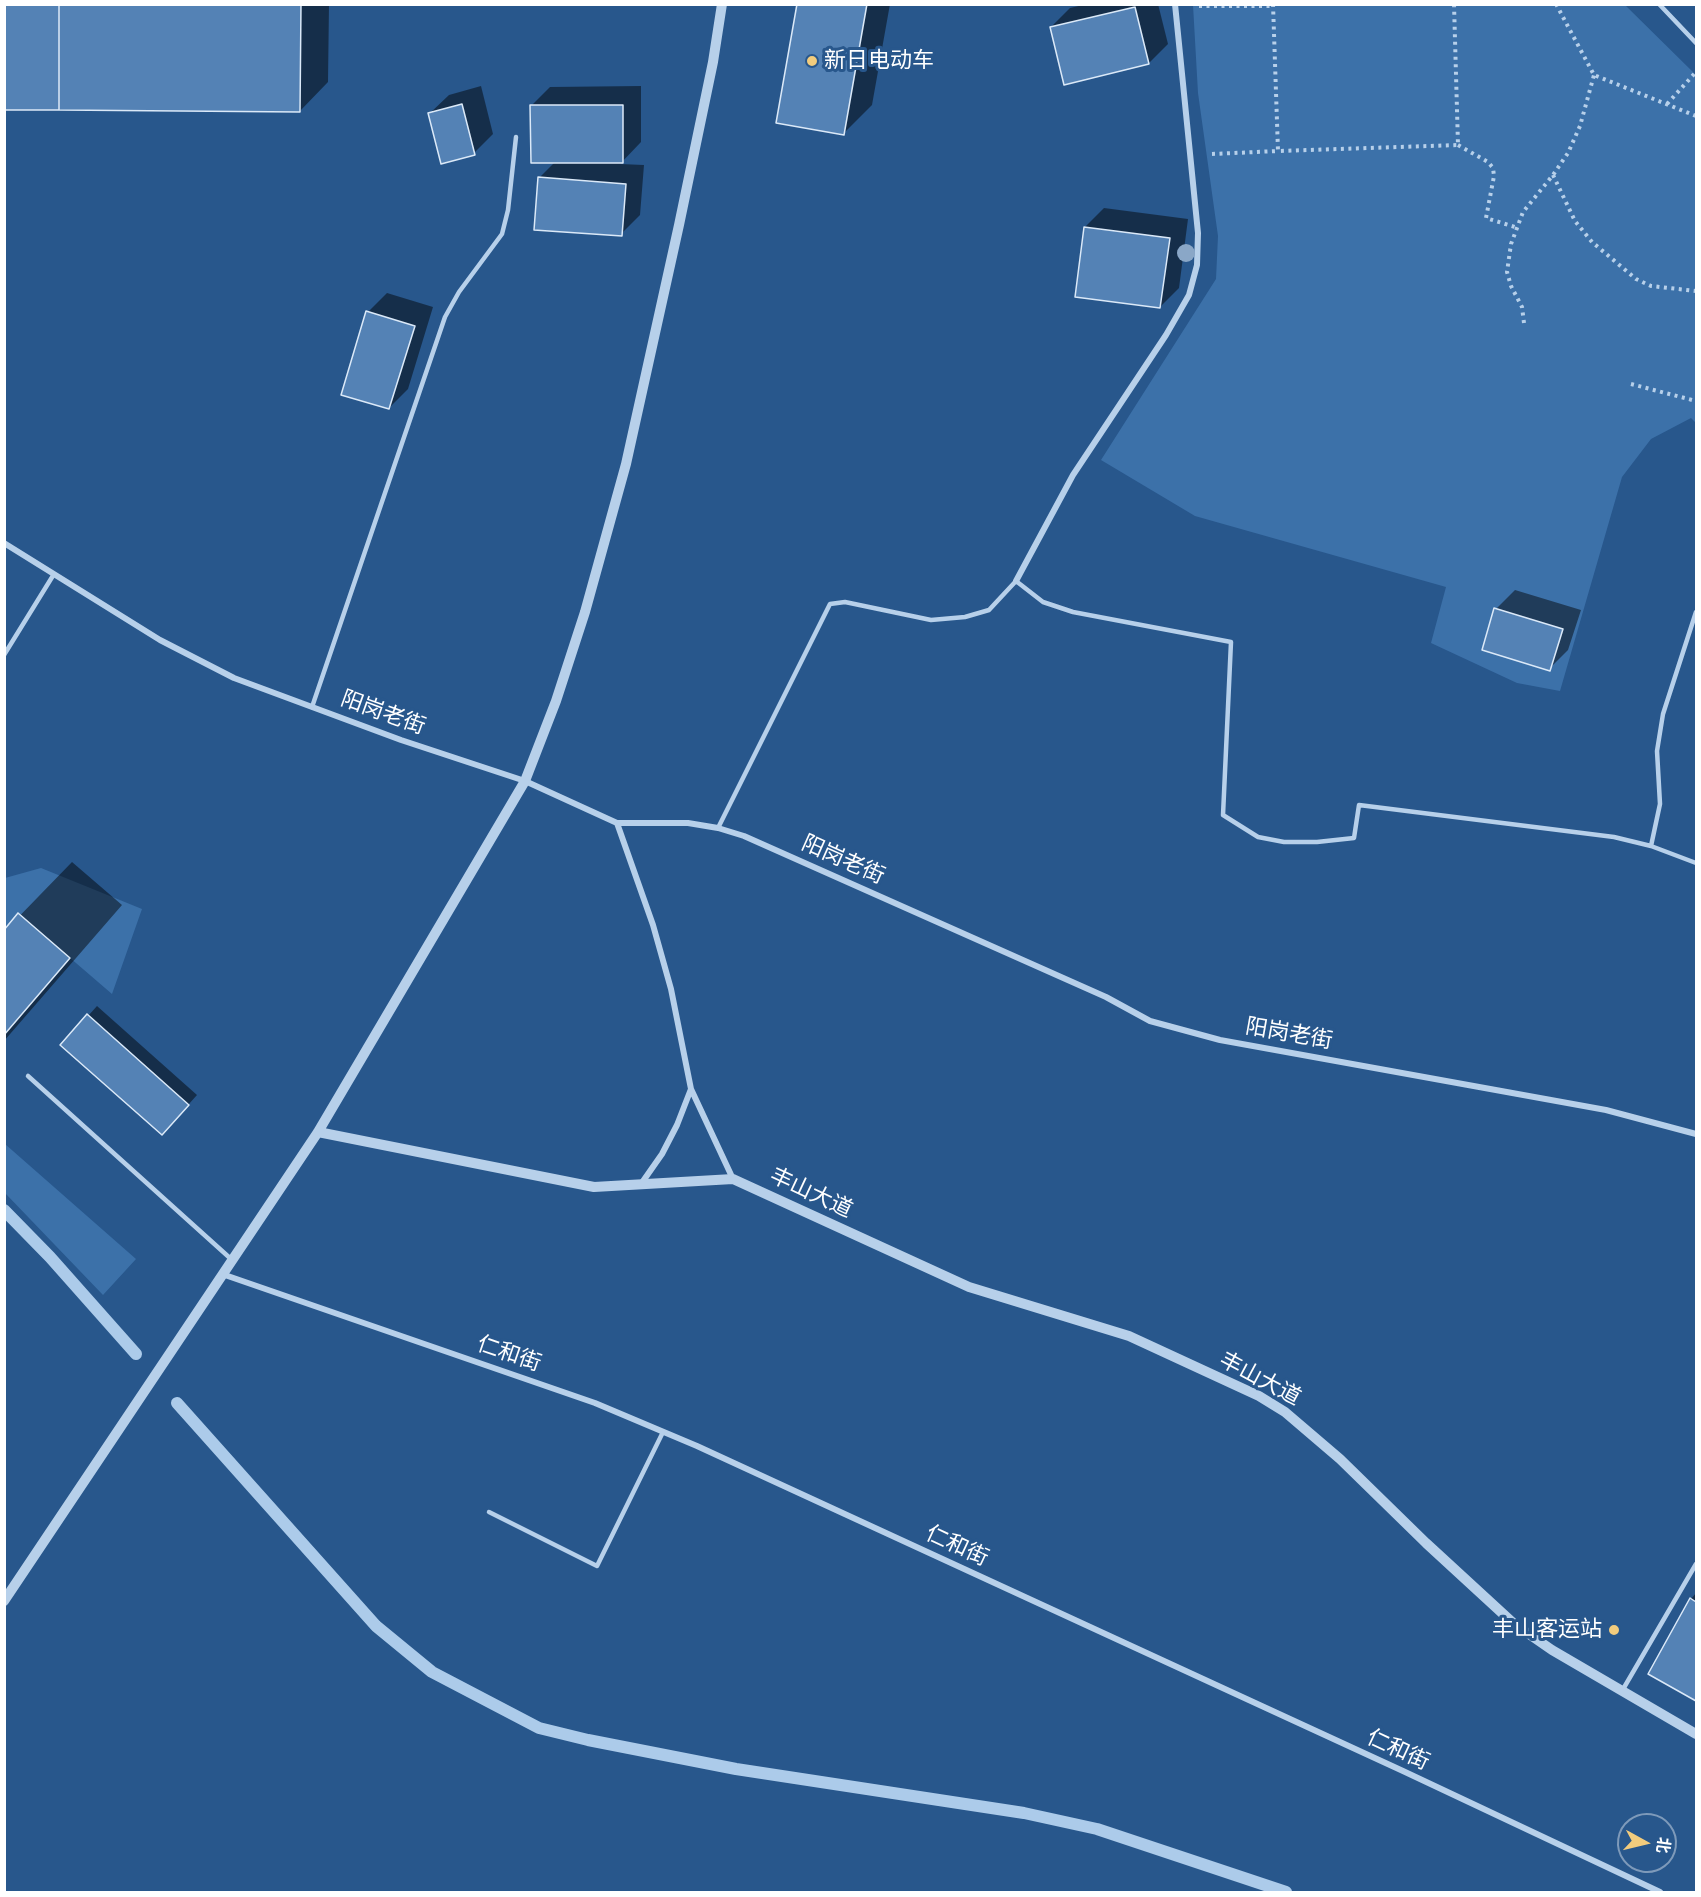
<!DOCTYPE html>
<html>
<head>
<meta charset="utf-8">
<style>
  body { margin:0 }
  #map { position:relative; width:1701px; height:1897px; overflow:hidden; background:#28578c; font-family:Cabin,"Noto Sans SC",sans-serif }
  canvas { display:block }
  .frame { position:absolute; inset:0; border:6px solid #fff; pointer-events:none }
  .north { position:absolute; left:1617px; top:1813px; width:60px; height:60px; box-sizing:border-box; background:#28578c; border:2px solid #7e9aba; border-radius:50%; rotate:98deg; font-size:16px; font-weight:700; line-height:24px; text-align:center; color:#fff }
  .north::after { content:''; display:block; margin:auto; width:21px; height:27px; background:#f2cc7d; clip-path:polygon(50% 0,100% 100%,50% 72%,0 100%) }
</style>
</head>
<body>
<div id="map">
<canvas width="1701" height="1897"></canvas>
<div class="frame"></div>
<div class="north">北</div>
</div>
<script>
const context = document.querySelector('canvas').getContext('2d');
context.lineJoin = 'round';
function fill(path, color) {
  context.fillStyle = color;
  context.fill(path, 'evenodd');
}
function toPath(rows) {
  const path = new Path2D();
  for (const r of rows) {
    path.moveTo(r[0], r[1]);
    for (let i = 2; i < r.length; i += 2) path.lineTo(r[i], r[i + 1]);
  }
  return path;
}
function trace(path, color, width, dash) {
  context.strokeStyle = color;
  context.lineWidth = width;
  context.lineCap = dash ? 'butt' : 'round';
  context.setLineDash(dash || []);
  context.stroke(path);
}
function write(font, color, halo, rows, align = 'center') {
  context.font = font + ' Cabin,"Noto Sans SC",sans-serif';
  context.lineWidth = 6;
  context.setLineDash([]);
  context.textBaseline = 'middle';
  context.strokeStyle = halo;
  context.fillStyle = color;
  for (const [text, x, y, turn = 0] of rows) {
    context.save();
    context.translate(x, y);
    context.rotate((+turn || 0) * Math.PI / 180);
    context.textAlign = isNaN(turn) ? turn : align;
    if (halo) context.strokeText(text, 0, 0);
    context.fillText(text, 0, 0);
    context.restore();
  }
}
fill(toPath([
  [1193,5,1625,5,1696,75,1696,423,1691,418,1651,439,1622,477,1560,691,1517,683,1431,643,1446,587,1195,516,1101,460,1216,279,1218,236,1198,93],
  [41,868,142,909,112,994,19,914,5,930,5,878],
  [5,1144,136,1259,103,1295,5,1193]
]), '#3c71a9');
fill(toPath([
  [4,4,329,4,328,82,300,111],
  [798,4,890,4,872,105,844,133],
  [1087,4,1158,4,1168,44,1149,63,1051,27,1070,8],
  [481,86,493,134,474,153,429,114,449,95],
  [641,86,641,142,620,164,644,165,640,215,621,234,539,178,555,162,531,106,550,87],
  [1104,208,1188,219,1179,288,1160,307,1085,227],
  [387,293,433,307,408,389,389,408,368,312],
  [1515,590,1581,610,1568,650,1549,669,1496,609],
  [72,862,122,905,4,1041,4,932],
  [97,1006,197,1095,171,1124,88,1016],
  [1696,1593,1696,1699,1650,1673,1691,1599]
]), '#0007');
trace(toPath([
  [4,1210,50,1257,136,1354],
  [177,1403,376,1626,432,1672,539,1728,588,1740,736,1769,1024,1813,1097,1829,1286,1892]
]), '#accbea', 12);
const building = toPath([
  [4,4,59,4,59,110,4,110,4,4],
  [59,4,301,4,300,112,59,110,59,4],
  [797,4,867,4,844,135,776,123,797,4],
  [1135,7,1149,64,1064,85,1050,27,1135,7],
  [462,104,475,155,441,164,428,113,462,104],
  [530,105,623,105,623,163,531,163,530,105],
  [538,177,626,184,622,236,534,230,538,177],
  [1084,227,1170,238,1160,308,1075,297,1084,227],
  [366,311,415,326,389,409,341,395,366,311],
  [1494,608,1563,629,1550,671,1482,650,1494,608],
  [18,913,70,958,4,1035,4,930,18,913],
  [87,1014,189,1105,162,1135,60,1045,87,1014],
  [1690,1598,1696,1602,1696,1701,1648,1674,1690,1598]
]);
fill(building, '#5482b5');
trace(building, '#dbe9f8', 1.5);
trace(toPath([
  [1273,4,1278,151,1458,145,1454,4],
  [1556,4,1594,75,1696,116],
  [1199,6,1273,6],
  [1667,104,1696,72],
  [1458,145,1488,162,1493,168,1494,176,1486,218,1515,227],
  [1212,154,1278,151],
  [1553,175,1575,221,1592,242,1636,279,1651,286,1696,291],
  [1524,323,1522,307,1511,286,1507,272,1511,244,1523,212,1553,175,1568,153,1580,126,1594,75],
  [1631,384,1696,401]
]), '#b7d0ea', 4, [3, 4.5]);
trace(toPath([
  [1659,4,1696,43],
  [4,655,54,574],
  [312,707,445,317,459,292,502,234,508,210,516,137],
  [718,828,830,604,845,602,931,620,965,617,989,610,1016,581,1043,602,1073,612,1231,642,1223,815,1258,837,1284,842,1317,842,1354,838,1359,805,1614,837,1651,846,1696,863],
  [1651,846,1660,804,1657,751,1663,714,1696,612],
  [28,1076,231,1259],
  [489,1512,597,1566,663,1432],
  [1622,1691,1696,1564]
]), '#b7d0ea', 4.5);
trace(toPath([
  [4,543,160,640,234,678,401,740,525,781,617,823,688,823,718,828,744,836,1106,997,1150,1021,1220,1040,1606,1110,1696,1134],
  [1016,581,1073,475,1166,335,1189,295,1197,265,1198,233,1175,4],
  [617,823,653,925,671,989,691,1089,733,1179],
  [641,1184,662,1154,677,1125,691,1089],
  [222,1274,595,1403,697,1446,1403,1771,1660,1892]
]), '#b7d0ea', 6);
trace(toPath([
  [318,1132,594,1187,733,1179,969,1287,1129,1336,1259,1396,1285,1412,1340,1459,1426,1543,1513,1623,1552,1650,1696,1734],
  [4,1601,318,1132,525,781,556,701,585,612,626,464,679,225,713,62,722,4]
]), '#b7d0ea', 10);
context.fillStyle = '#8aa7c7';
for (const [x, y] of [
  [1186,253]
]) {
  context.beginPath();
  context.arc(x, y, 9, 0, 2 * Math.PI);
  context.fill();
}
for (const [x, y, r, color] of [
  [812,61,6,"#f2cc7d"],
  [1614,1630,6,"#f2cc7d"]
]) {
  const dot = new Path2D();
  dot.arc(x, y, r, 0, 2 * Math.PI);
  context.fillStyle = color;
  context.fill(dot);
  trace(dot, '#28578c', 2);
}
write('22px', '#fff', '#28578c', [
  ["新日电动车",824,61],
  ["丰山客运站",1602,1630,"right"]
], 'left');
write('22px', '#fff', '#28578c', [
  ["阳岗老街",383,713,20],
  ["阳岗老街",843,860,24],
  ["阳岗老街",1289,1034,10],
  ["丰山大道",811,1193,25],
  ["仁和街",509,1354,19],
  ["丰山大道",1260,1379,28],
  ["仁和街",957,1546,25],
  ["仁和街",1398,1750,25]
]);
</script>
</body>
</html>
